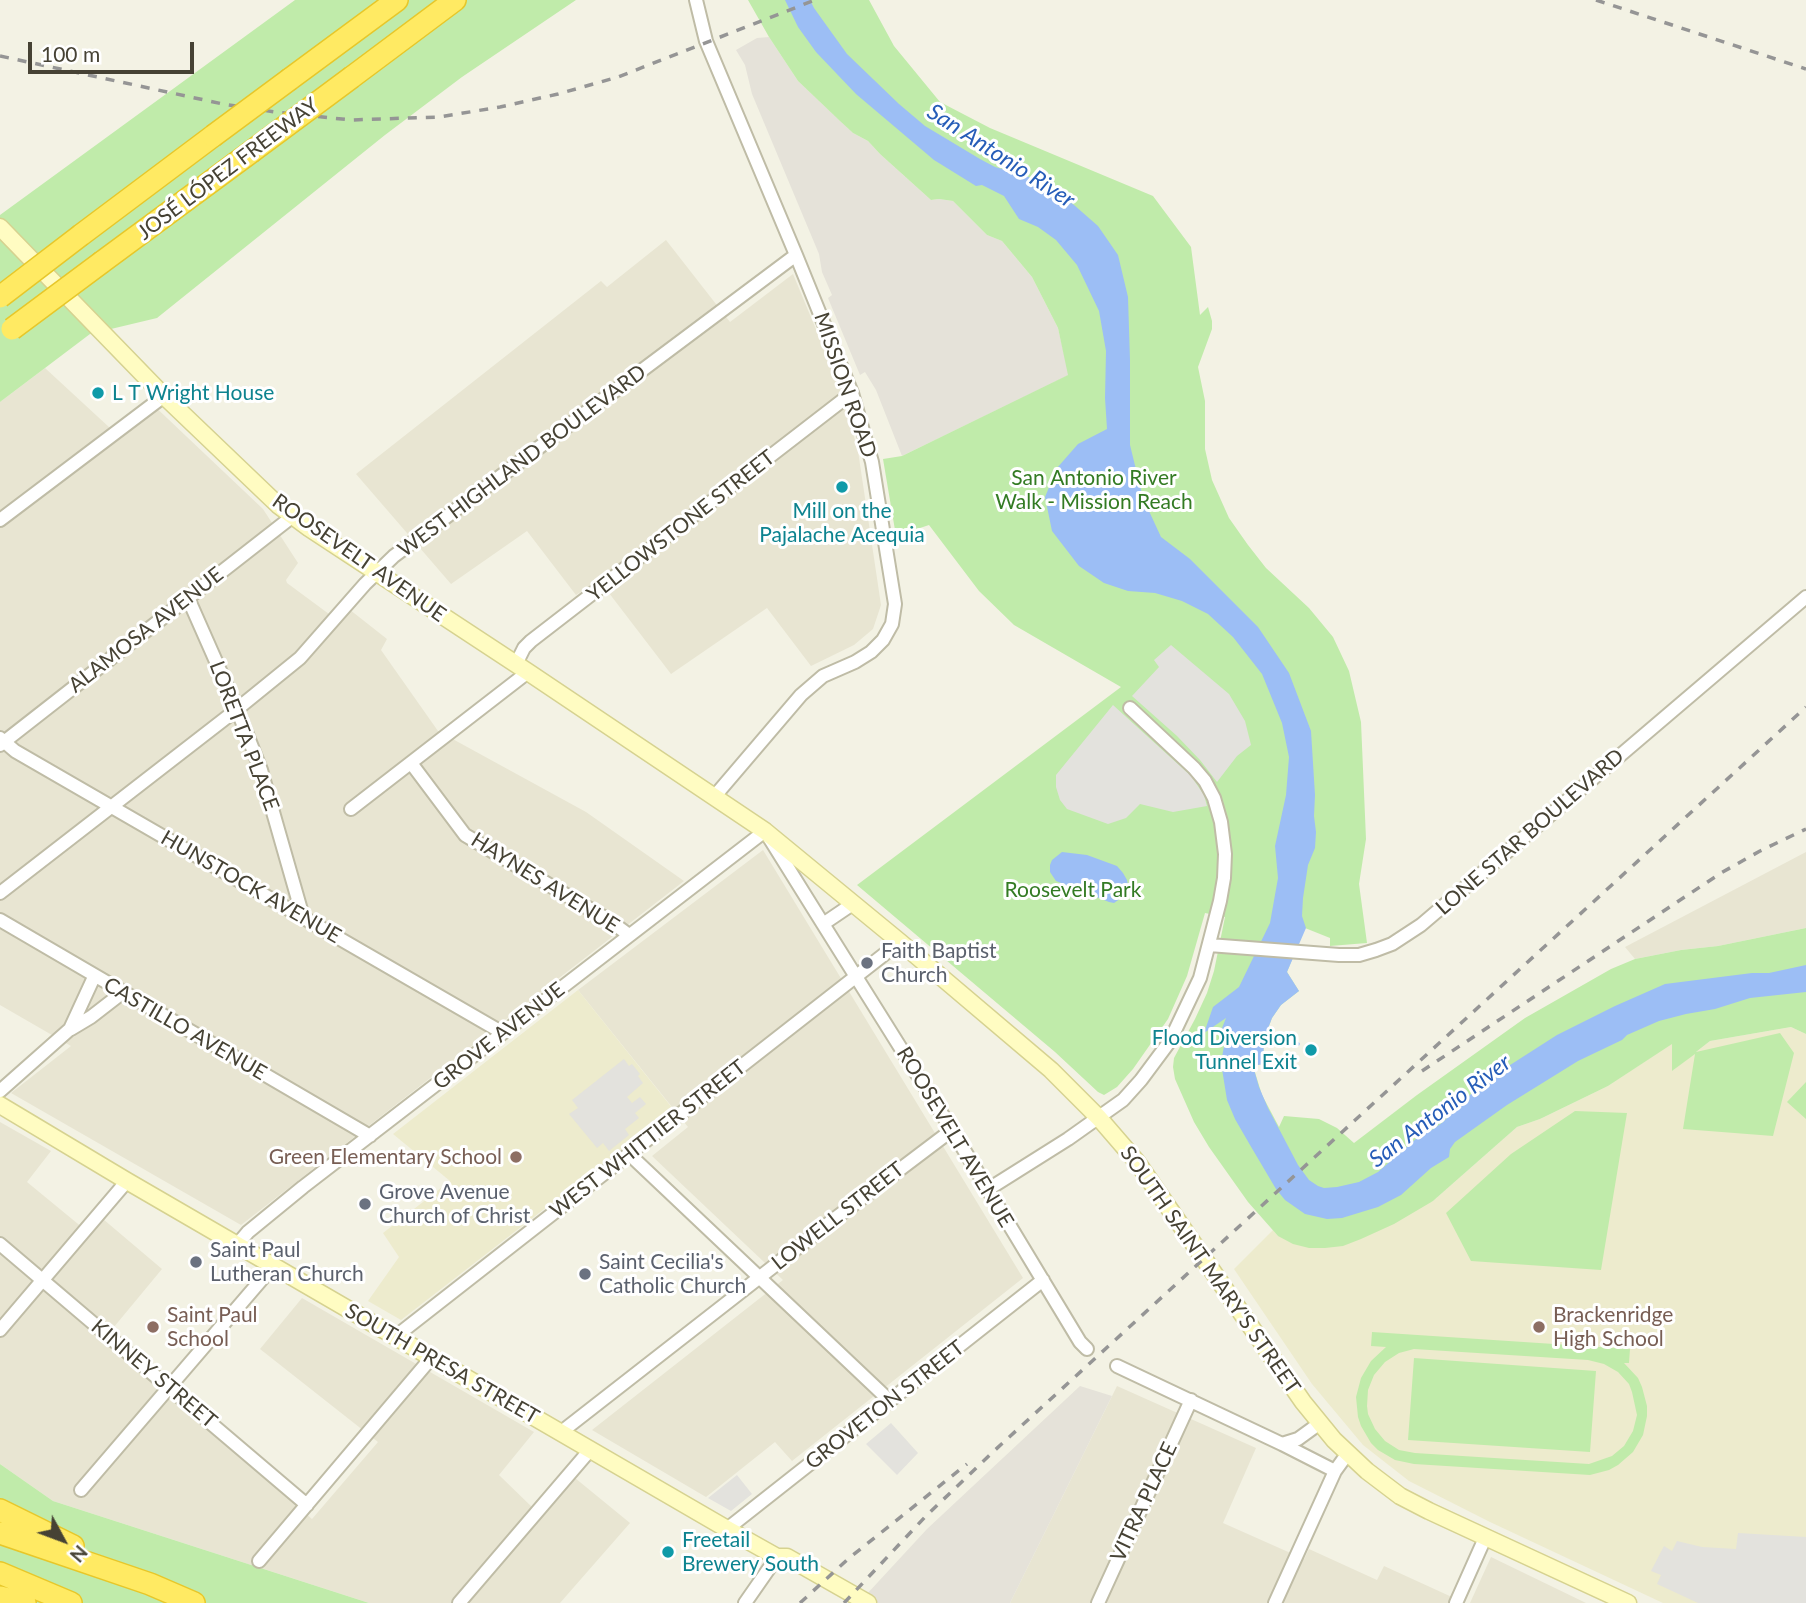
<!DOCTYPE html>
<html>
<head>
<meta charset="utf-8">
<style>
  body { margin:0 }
  #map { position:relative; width:1806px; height:1603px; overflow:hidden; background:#f3f2e4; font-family:Lato,sans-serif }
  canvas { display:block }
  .north { position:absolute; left:28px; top:1505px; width:70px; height:70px; -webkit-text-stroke:5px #fff; paint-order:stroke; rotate:131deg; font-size:19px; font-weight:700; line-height:28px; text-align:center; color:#464234 }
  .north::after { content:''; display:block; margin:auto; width:24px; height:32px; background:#464234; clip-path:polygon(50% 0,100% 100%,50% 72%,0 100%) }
  .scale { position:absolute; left:28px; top:42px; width:166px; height:32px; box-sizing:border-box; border:4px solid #464234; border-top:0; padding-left:9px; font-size:21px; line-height:24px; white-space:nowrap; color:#464234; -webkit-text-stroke:5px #fff; paint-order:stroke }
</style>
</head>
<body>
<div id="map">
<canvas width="1806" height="1603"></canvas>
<div class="north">N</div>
<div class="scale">100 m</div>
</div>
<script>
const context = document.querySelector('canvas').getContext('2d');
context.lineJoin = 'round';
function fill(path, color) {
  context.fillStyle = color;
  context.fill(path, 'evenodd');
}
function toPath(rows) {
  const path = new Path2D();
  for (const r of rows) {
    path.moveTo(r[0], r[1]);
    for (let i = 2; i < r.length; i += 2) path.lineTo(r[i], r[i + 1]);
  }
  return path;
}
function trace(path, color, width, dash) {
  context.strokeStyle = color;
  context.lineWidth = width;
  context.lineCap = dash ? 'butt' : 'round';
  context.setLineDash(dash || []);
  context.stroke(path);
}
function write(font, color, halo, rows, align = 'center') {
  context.font = font + ' Lato,sans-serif';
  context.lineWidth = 6;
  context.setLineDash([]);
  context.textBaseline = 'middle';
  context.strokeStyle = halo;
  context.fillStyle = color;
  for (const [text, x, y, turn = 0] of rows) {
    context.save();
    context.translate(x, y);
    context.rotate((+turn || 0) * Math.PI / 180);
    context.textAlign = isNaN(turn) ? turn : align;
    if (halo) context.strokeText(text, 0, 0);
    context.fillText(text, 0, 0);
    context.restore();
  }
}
fill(toPath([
  [666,240,730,322,793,274,840,387,858,451,881,605,873,629,854,645,811,666,767,608,671,674,599,580,576,595,527,531,451,584,356,474,601,281,607,287],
  [45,368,110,428,148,400,263,509,298,563,286,580,287,583,329,614,340,602,387,639,381,650,438,731,586,812,684,881,241,1225,11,1093,71,1046,0,1005,0,402],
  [763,850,1023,1278,792,1461,775,1442,706,1497,592,1430,783,1280,652,1156,688,1127,578,990],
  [1806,852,1806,928,1718,946,1681,950,1635,959,1625,947],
  [0,1122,51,1151,27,1182,89,1233,103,1219,162,1269,104,1339,312,1519,378,1442,260,1349,302,1298,534,1432,499,1475,533,1508,564,1469,630,1523,560,1603,369,1603,53,1501,0,1464],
  [1117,1386,1256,1448,1223,1523,1304,1559,1309,1549,1377,1580,1384,1566,1465,1603,1010,1603],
  [1491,1557,1586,1603,1470,1603]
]), '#e8e5d2');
fill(toPath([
  [769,37,798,81,853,133,868,141,880,154,931,200,939,199,953,201,987,235,1002,241,1032,277,1058,328,1069,375,902,456,876,390,865,372,860,375,828,298,832,295,822,272,819,254,752,94,745,65,736,50,757,38],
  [1080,1386,1112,1396,1010,1603,878,1603,866,1595,927,1529]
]), '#e5e2d9');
fill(toPath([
  [578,990,673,1109,401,1320,368,1301,399,1257,383,1233,450,1181,393,1134],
  [1791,1027,1806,1034,1806,1603,1663,1603,1490,1522,1409,1481,1363,1445,1312,1384,1234,1269,1273,1230,1278,1236,1433,1201,1517,1127,1540,1119,1608,1086,1672,1043,1672,1071,1710,1041]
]), '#edebcd');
fill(toPath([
  [295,0,576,0,462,77,385,135,157,318,90,334,0,402,0,215],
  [748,0,869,0,894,46,940,102,990,128,1153,196,1191,247,1200,315,1208,307,1212,321,1212,329,1198,367,1205,401,1205,449,1212,480,1229,518,1248,545,1266,568,1309,608,1333,637,1349,671,1361,722,1366,839,1359,884,1367,943,1330,946,1330,938,1305,928,1287,972,1299,991,1281,1005,1272,1018,1264,1039,1263,1064,1253,1066,1262,1095,1279,1127,1284,1116,1319,1119,1337,1128,1354,1143,1417,1095,1525,1018,1611,969,1635,959,1681,950,1718,946,1806,928,1806,1034,1791,1027,1710,1041,1696,1052,1780,1033,1794,1053,1773,1136,1683,1129,1695,1054,1672,1071,1672,1044,1608,1086,1540,1119,1517,1127,1433,1201,1394,1224,1361,1239,1343,1246,1325,1248,1309,1248,1293,1244,1278,1236,1248,1202,1209,1147,1194,1122,1175,1079,1173,1067,1174,1058,1195,1019,1207,993,1214,971,1225,917,1205,913,1187,976,1168,1019,1133,1069,1117,1087,1104,1095,1098,1092,1055,1052,857,885,1121,687,1014,625,979,591,929,525,896,536,883,459,902,456,1068,375,1058,328,1032,277,1002,241,987,235,953,201,939,199,931,200,880,154,868,141,853,133,840,121,798,81,769,37],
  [1806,1082,1806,1119,1787,1102],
  [1575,1111,1627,1113,1601,1270,1471,1261,1446,1213,1511,1154],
  [1372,1332,1630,1349,1629,1363,1624,1363,1638,1378,1642,1387,1647,1406,1647,1416,1643,1435,1633,1452,1618,1465,1609,1470,1590,1475,1414,1464,1395,1460,1378,1450,1371,1443,1361,1426,1358,1417,1356,1397,1361,1378,1371,1361,1386,1347,1371,1346],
  [1414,1349,1588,1360,1604,1364,1618,1372,1629,1384,1632,1392,1637,1415,1633,1431,1624,1446,1612,1456,1589,1464,1415,1453,1399,1450,1385,1441,1375,1429,1368,1414,1367,1406,1368,1390,1374,1375,1385,1362,1399,1353],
  [1414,1358,1596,1371,1590,1452,1408,1440],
  [0,1464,53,1501,369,1603,0,1603]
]), '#c0ebaa');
fill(toPath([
  [1171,645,1229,694,1245,721,1251,745,1237,756,1217,782,1200,760,1177,736,1132,696,1159,667,1154,660],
  [1113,705,1191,776,1204,795,1207,806,1173,812,1140,804,1126,818,1108,824,1067,809,1060,800,1056,787,1056,775],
  [624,1059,629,1066,632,1064,640,1074,638,1076,643,1083,627,1097,632,1103,640,1097,646,1104,635,1113,639,1118,625,1129,629,1135,609,1151,603,1143,597,1148,569,1114,578,1108,572,1100],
  [891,1423,918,1453,897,1475,866,1444],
  [737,1475,752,1494,731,1511,708,1498],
  [1738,1533,1806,1537,1806,1603,1698,1603,1657,1584,1661,1575,1651,1571,1664,1546,1672,1551,1677,1541,1702,1547,1736,1549]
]), '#e3e2dd');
fill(toPath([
  [785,0,810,0,814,8,847,54,899,104,925,126,980,159,995,167,1024,175,1045,184,1074,205,1098,226,1118,255,1128,297,1130,360,1130,445,1143,498,1161,537,1190,559,1258,627,1289,673,1311,731,1315,795,1314,816,1316,832,1315,848,1308,865,1303,898,1302,916,1306,928,1287,972,1299,991,1281,1005,1272,1018,1264,1039,1263,1064,1253,1066,1259,1087,1268,1108,1298,1165,1309,1180,1318,1186,1324,1188,1337,1187,1359,1182,1378,1172,1425,1131,1432,1130,1443,1122,1477,1088,1507,1067,1557,1035,1615,1006,1665,984,1752,973,1769,973,1806,965,1806,992,1750,998,1715,1009,1686,1014,1659,1021,1627,1035,1622,1040,1578,1061,1507,1105,1455,1142,1450,1149,1449,1157,1431,1168,1401,1195,1378,1207,1342,1218,1327,1219,1305,1214,1285,1200,1276,1189,1250,1145,1235,1119,1227,1100,1222,1069,1222,1057,1226,1036,1220,1033,1226,1018,1204,1033,1213,1007,1239,987,1270,923,1278,878,1275,846,1286,795,1289,757,1282,723,1262,674,1233,637,1208,614,1182,601,1155,593,1128,591,1104,583,1079,566,1052,531,1045,497,1057,468,1078,444,1107,429,1105,398,1106,351,1099,311,1077,265,1056,240,1038,227,1019,219,1004,196,982,185,976,186,934,160,856,94,816,52,798,27],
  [1062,852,1087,855,1117,866,1123,873,1127,880,1128,885,1124,896,1114,903,1109,902,1056,881,1050,872,1050,865,1052,860]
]), '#9cbef5');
trace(toPath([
  [1263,1033,1298,1044]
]), '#9cbef5', 3.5);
const minor = toPath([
  [696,0,706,41,796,255,852,393,872,462,895,604,892,624,883,640,871,652,855,662,823,676,801,695,714,797],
  [0,520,164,396],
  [188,598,237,709,261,770,303,917],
  [516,664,524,648,531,641,852,393],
  [0,738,15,751,503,1033],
  [0,745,293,516],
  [411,763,465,835,610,921,629,935],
  [351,809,528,672],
  [0,893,231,714,300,658,365,584,394,556,796,255],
  [854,903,823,924,952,1130,1080,1342,1087,1349],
  [0,920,370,1136],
  [1209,945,1339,955,1359,955,1376,950,1392,944,1421,925,1806,597],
  [71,1029,91,1017,122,993],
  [0,1091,70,1029,94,977],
  [629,1154,890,1401],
  [987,1190,1068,1139,1123,1100,1141,1080,1170,1041,1200,978,1220,901,1224,878,1225,854,1221,822,1214,798,1205,781,1194,768,1130,708],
  [0,1244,307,1505],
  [237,1245,248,1232,303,1187,765,831,823,924],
  [0,1330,127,1181],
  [395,1337,900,942],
  [1117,1366,1282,1444,1298,1439,1320,1423],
  [560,1433,833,1220,952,1130],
  [1282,1444,1335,1471],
  [81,1490,274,1265],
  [727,1529,1043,1280],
  [259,1561,432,1357],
  [459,1603,590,1450],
  [745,1603,777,1557],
  [1098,1603,1191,1400],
  [1275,1603,1335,1471,1348,1453],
  [1456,1603,1485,1538]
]);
const secondary = toPath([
  [0,227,164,396,278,505,309,528,528,672,765,831,900,942,1051,1070,1099,1118,1137,1162,1303,1402,1334,1440,1367,1471,1400,1496,1429,1511,1628,1603],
  [0,1105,127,1181,727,1529,777,1557,787,1557,868,1603]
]);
const motorway = toPath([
  [352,77,455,0],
  [290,79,397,0],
  [81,235,213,136],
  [102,262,251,152],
  [0,1510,73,1546],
  [0,1533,150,1584,194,1603],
  [0,1573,71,1603],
  [0,1597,25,1603]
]);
trace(minor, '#bfbca6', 16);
trace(secondary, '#d6d290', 19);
trace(motorway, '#e7c72a', 24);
trace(minor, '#fff', 12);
trace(secondary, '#fffcc2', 16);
trace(motorway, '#ffea63', 21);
trace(toPath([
  [1596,0,1806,69],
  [0,56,223,104,275,112,351,120,439,117,500,107,558,94,618,77,815,0],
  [1422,1071,1721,873,1760,851,1806,829],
  [800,1603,848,1559,967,1464],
  [844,1603,925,1517,994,1451,1806,707]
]), '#959595', 3.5, [9, 9]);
const motorwayBridge = toPath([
  [213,136,290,79],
  [251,152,352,77],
  [0,297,81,235],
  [12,329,102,262]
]);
trace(motorwayBridge, '#e7c72a', 24, []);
trace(motorwayBridge, '#ffea63', 21);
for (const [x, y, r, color] of [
  [98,393,7,"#0f9aa8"],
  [842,487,7,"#0f9aa8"],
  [867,963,7,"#6b7280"],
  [1311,1050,7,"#0f9aa8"],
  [516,1157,7,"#8d6e63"],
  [365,1204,7,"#6b7280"],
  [196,1262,7,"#6b7280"],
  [585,1274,7,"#6b7280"],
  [153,1327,7,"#8d6e63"],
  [1539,1327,7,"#8d6e63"],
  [668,1552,7,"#0f9aa8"]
]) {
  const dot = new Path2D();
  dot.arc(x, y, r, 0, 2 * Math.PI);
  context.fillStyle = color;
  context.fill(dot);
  trace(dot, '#fff', 2.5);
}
write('21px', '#464234', '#fff', [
  ["JOSÉ LÓPEZ FREEWAY",228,169,-37],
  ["MISSION ROAD",845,385,71],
  ["WEST HIGHLAND BOULEVARD",522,461,-37],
  ["YELLOWSTONE STREET",681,526,-38],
  ["ROOSEVELT AVENUE",359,558,35],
  ["ALAMOSA AVENUE",146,630,-38],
  ["LORETTA PLACE",244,736,69],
  ["LONE STAR BOULEVARD",1530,832,-41],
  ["HAYNES AVENUE",545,883,32],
  ["HUNSTOCK AVENUE",251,887,30],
  ["CASTILLO AVENUE",185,1029,30],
  ["GROVE AVENUE",499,1036,-38],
  ["ROOSEVELT AVENUE",955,1137,59],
  ["WEST WHITTIER STREET",648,1139,-38],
  ["LOWELL STREET",838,1216,-38],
  ["SOUTH SAINT MARY'S STREET",1210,1270,55],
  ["SOUTH PRESA STREET",442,1364,30],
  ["KINNEY STREET",154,1374,40],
  ["GROVETON STREET",885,1405,-38],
  ["VITRA PLACE",1144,1502,-65]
]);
write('21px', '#0d838f', '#fff', [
  ["L T Wright House",112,393],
  ["Mill on the",842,511,"center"],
  ["Pajalache Acequia",842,535,"center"],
  ["Flood Diversion",1297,1038,"right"],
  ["Tunnel Exit",1297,1062,"right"],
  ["Freetail",682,1540],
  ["Brewery South",682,1564]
], 'left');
write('21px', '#337b23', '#fff', [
  ["San Antonio River",1094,478],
  ["Walk - Mission Reach",1094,502],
  ["Roosevelt Park",1073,890]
]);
write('21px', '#5b616d', '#fff', [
  ["Faith Baptist",881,951],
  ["Church",881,975],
  ["Grove Avenue",379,1192],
  ["Church of Christ",379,1216],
  ["Saint Paul",210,1250],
  ["Lutheran Church",210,1274],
  ["Saint Cecilia's",599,1262],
  ["Catholic Church",599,1286]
], 'left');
write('21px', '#785e54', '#fff', [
  ["Green Elementary School",502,1157,"right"],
  ["Saint Paul",167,1315],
  ["School",167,1339],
  ["Brackenridge",1553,1315],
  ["High School",1553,1339]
], 'left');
write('italic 23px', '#265db8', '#fff', [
  ["San Antonio River",1001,156,33],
  ["San Antonio River",1440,1111,-37]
]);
</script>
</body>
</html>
